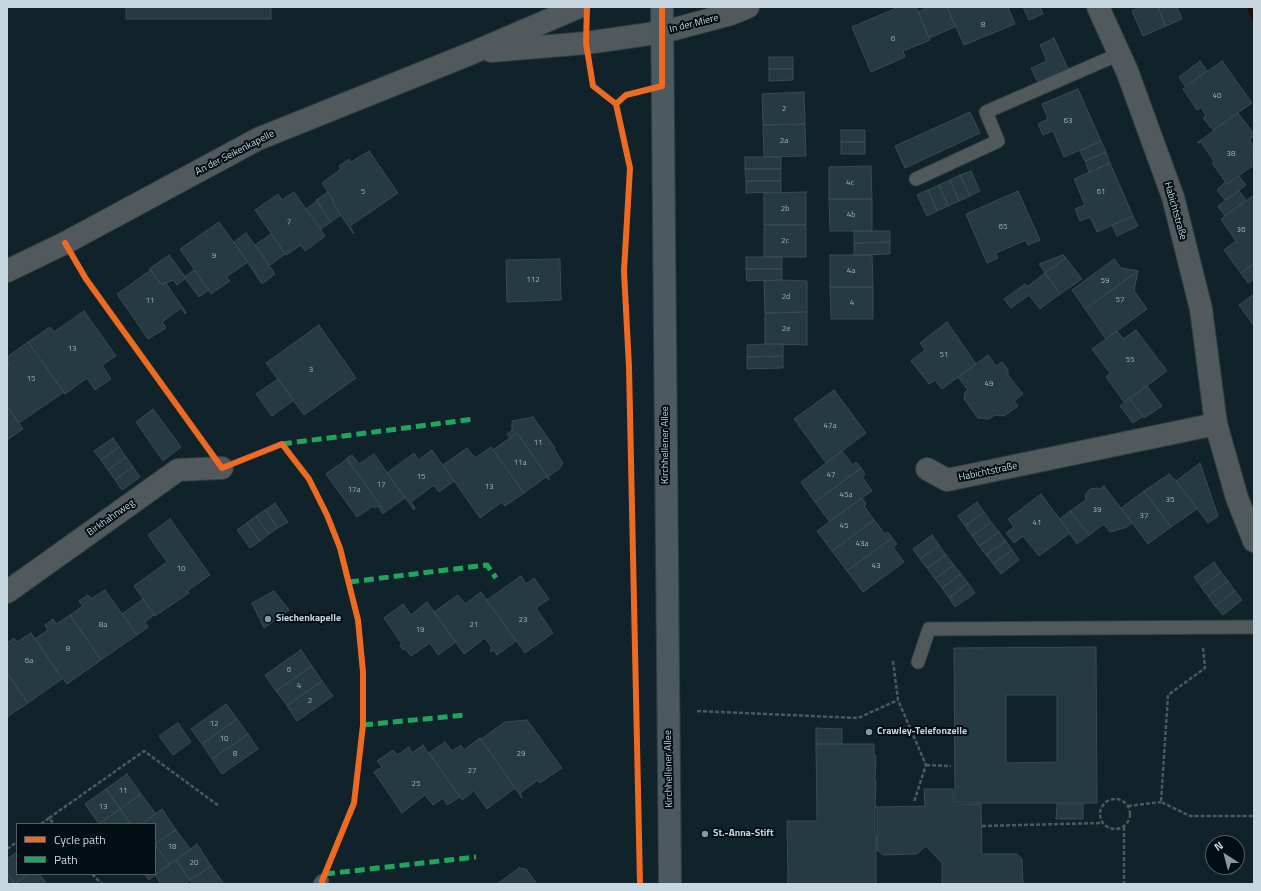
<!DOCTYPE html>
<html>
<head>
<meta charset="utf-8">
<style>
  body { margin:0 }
  #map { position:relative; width:1261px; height:891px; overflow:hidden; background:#10222a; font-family:"Titillium Web",sans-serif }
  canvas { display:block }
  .frame { position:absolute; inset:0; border:8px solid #c6d7df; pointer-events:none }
  .legend { position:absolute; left:16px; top:823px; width:140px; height:52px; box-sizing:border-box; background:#030e14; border:1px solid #515e65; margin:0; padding:5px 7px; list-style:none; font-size:12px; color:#c6d7df }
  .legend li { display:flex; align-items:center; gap:8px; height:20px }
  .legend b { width:20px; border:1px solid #515e65 }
  .north { position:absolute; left:1205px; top:835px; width:40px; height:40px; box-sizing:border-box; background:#030e14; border:1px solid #515e65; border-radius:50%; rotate:324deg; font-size:11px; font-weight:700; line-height:16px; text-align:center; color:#c6d7df }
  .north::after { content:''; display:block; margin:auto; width:14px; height:18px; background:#8698a0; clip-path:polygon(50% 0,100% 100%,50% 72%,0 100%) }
</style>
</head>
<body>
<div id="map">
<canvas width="1261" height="891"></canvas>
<div class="frame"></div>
<ul class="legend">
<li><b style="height:5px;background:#ed6a23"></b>Cycle path</li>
<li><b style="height:5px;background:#20a55d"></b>Path</li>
</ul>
<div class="north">N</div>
</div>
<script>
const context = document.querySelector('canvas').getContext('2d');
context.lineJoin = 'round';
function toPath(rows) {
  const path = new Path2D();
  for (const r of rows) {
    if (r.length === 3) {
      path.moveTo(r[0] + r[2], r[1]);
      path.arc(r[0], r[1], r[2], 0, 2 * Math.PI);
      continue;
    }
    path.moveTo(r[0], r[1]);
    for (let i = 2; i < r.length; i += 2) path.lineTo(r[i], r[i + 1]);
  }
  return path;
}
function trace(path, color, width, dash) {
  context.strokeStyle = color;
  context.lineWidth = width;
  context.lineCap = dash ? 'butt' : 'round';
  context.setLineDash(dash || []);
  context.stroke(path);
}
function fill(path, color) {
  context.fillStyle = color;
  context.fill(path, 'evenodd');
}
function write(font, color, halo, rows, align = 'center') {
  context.font = font + ' "Titillium Web",sans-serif';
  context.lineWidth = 4;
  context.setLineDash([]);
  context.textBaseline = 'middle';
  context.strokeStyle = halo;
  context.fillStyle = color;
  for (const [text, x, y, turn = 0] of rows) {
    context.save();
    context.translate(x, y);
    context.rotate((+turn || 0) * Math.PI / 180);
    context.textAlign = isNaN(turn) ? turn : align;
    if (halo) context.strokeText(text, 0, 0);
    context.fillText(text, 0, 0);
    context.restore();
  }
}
trace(toPath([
  [1251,7,1254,15]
]), '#240c04', 8);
const building = toPath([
  [126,7,271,7,271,19,126,19,126,7],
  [899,7,916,7,930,40,903,51,905,57,871,72,852,27,899,7],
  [929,7,947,7,955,27,929,38,918,12,929,7],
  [947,7,1008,7,1015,24,964,45,947,7],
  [1023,7,1040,7,1043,14,1029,20,1023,7],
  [1142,7,1158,7,1166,26,1143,36,1132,11,1142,7],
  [1158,7,1177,7,1182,19,1166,26,1158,7],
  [1054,38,1068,69,1038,82,1031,68,1047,61,1040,45,1054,38],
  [769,57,793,57,793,69,769,69,769,57],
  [1200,61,1207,71,1185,86,1179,77,1200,61],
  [1222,61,1252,103,1213,130,1203,118,1206,116,1201,107,1197,110,1183,89,1222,61],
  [769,69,793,69,793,80,769,81,769,69],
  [1078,89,1101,141,1064,157,1053,131,1043,135,1038,124,1048,119,1042,104,1078,89],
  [804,92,805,124,763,125,762,94,804,92],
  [970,112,980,133,905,168,895,146,970,112],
  [1238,113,1254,134,1254,136,1249,140,1254,146,1254,165,1227,184,1212,163,1214,161,1201,142,1197,143,1238,113],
  [805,124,806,156,764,157,763,125,805,124],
  [841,130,865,130,865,142,841,142,841,130],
  [1101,141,1106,152,1085,161,1080,151,1101,141],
  [841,142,865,142,865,154,841,154,841,142],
  [369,151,398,193,350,226,354,234,333,204,335,203,322,183,341,169,339,166,349,159,351,162,369,151],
  [1106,152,1110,163,1089,172,1085,161,1106,152],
  [745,157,781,157,781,169,745,169,745,157],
  [1110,163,1133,216,1097,232,1090,217,1080,221,1075,209,1085,205,1074,179,1110,163],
  [871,166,872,199,829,199,829,167,871,166],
  [745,169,781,169,781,181,746,181,745,169],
  [971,171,980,191,970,196,960,175,971,171],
  [960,175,970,196,959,201,950,180,960,175],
  [1239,176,1246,185,1225,200,1217,190,1225,182,1227,184,1239,176],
  [950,180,959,201,948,206,939,185,950,180],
  [746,181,781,181,781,192,746,193,746,181],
  [939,185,948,206,937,211,928,190,939,185],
  [928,190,937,211,927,216,917,195,928,190],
  [1018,191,1040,240,1028,245,1026,240,996,253,998,258,987,263,966,214,1018,191],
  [1239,191,1246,200,1225,216,1218,206,1239,191],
  [294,192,325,236,305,251,301,245,286,255,255,210,278,194,282,200,294,192],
  [328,192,341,215,331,222,316,200,328,192],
  [806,192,806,225,764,225,764,193,806,192],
  [1254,195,1254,264,1241,273,1224,250,1236,241,1221,219,1254,195],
  [829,199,872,199,872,231,830,231,829,199],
  [317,201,331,222,321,229,306,209,317,201],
  [1133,216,1138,226,1117,236,1112,225,1133,216],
  [219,222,248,262,226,277,230,281,211,294,180,249,219,222],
  [764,225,806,225,806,257,764,257,764,225],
  [854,231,890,231,890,242,854,243,854,231],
  [246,233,275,274,262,284,234,242,246,233],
  [271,234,285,254,270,265,255,245,271,234],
  [890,242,890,254,854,255,854,243,890,242],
  [169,255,186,278,177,285,173,280,162,285,149,269,169,255],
  [830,255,872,255,873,287,830,287,830,255],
  [1063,255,1066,258,1045,273,1039,264,1063,255],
  [746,257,782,257,782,269,746,269,746,257],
  [1066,258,1082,279,1060,294,1045,273,1066,258],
  [560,259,561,300,507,302,506,260,560,259],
  [1114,259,1121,268,1138,271,1085,309,1072,290,1114,259],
  [1254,264,1254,279,1248,283,1241,273,1254,264],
  [746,269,782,269,782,280,747,281,746,269],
  [151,270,162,285,165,282,186,312,185,314,181,308,162,322,166,328,148,339,117,294,151,270],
  [194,270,209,290,199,297,184,277,194,270],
  [1138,271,1134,291,1147,309,1106,339,1085,309,1138,271],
  [1045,273,1060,294,1040,309,1029,295,1011,308,1004,299,1025,284,1027,287,1045,273],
  [782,280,807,281,807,312,765,313,764,281,782,280],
  [830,287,873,287,873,319,831,319,830,287],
  [1254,294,1254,326,1239,305,1254,294],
  [84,311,116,356,102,365,111,379,95,390,87,378,65,394,28,342,50,327,54,332,84,311],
  [807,312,807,345,765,344,765,313,807,312],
  [947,322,976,364,942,389,935,380,929,384,911,361,925,350,920,343,947,322],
  [319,325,356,378,304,415,266,363,319,325],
  [1136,330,1167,371,1124,402,1106,377,1110,373,1092,349,1117,331,1123,339,1136,330],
  [28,342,64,392,19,423,7,406,7,366,9,365,7,357,28,342],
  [765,344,783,344,783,356,747,357,747,345,765,344],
  [988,355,996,366,1002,362,1008,370,1008,375,1023,394,1014,401,1018,406,1004,416,995,415,989,419,978,418,964,399,965,392,968,390,958,377,988,355],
  [783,356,783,368,747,369,747,357,783,356],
  [278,379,294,400,272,416,256,394,278,379],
  [1147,386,1162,406,1144,418,1130,399,1147,386],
  [834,390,866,433,826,463,794,419,834,390],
  [1130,399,1143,416,1133,423,1120,406,1130,399],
  [7,406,23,429,7,440,7,406],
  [153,409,181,447,163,461,136,422,153,409],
  [533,417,555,448,554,449,563,463,559,469,548,477,517,433,510,438,507,434,512,430,512,421,533,417],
  [517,433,550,480,546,477,524,493,493,450,517,433],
  [113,438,119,447,101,460,94,451,113,438],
  [119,447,126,457,108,470,101,460,119,447],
  [491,447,524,493,505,506,502,502,480,518,443,465,467,448,475,458,491,447],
  [432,450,454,481,439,492,434,485,411,502,415,508,414,510,387,473,414,453,418,460,432,450],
  [842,451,853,465,856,462,861,468,815,502,801,482,842,451],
  [374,454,405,498,385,512,347,458,352,455,359,464,374,454],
  [126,457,133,467,115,480,108,470,126,457],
  [347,459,385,512,383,514,378,506,375,508,373,506,357,517,326,474,347,459],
  [1200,463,1218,516,1208,523,1176,481,1200,463],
  [133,467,140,477,122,490,115,480,133,467],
  [861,468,865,474,862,477,872,491,829,521,815,502,861,468],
  [1169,474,1176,481,1197,509,1171,527,1144,491,1169,474],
  [1104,486,1132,523,1127,527,1110,532,1104,524,1089,535,1070,511,1086,500,1085,495,1090,489,1097,488,1100,489,1104,486],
  [1144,491,1171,527,1148,544,1121,508,1144,491],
  [1041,494,1070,533,1039,556,1023,536,1014,543,1006,533,1014,527,1008,519,1041,494],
  [862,498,866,504,864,506,874,520,832,551,817,531,862,498],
  [977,502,984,512,965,526,958,516,977,502],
  [275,503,288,522,278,528,265,510,275,503],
  [265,510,278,528,269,534,256,516,265,510],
  [1070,511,1089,535,1077,544,1060,519,1070,511],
  [984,512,991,522,972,536,965,526,984,512],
  [256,516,269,534,260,541,247,523,256,516],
  [170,519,210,575,187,591,189,593,155,616,134,586,167,562,148,535,170,519],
  [874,520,885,534,888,532,892,538,847,571,832,551,874,520],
  [991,522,999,532,979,546,972,536,991,522],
  [247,523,260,541,250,548,237,530,247,523],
  [999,532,1006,541,986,555,979,546,999,532],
  [932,535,939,545,920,559,913,549,932,535],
  [892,538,897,544,893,547,904,562,863,592,847,571,892,538],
  [1006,541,1012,550,993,564,986,555,1006,541],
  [939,545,946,555,927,568,920,559,939,545],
  [1012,550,1019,560,1001,574,993,564,1012,550],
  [946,555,954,565,935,579,927,568,946,555],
  [1214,562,1221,572,1201,587,1194,577,1214,562],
  [954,565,961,574,942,588,935,579,954,565],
  [1221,572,1228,581,1208,596,1201,587,1221,572],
  [961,574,968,583,949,598,942,588,961,574],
  [521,576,526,584,534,578,549,599,536,608,553,633,525,653,487,600,521,576],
  [1228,581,1235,591,1215,606,1208,596,1228,581],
  [968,583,975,593,955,607,949,598,968,583],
  [105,590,137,635,101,660,70,615,83,606,79,601,88,595,91,599,105,590],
  [274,591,289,610,264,628,252,603,274,591],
  [1235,591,1242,600,1223,615,1215,606,1235,591],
  [481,592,516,641,497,655,494,650,491,652,490,650,492,648,485,638,464,654,434,612,458,595,465,604,481,592],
  [143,599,154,615,145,622,148,627,137,635,122,614,143,599],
  [427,602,456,642,438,655,430,643,411,656,405,649,403,650,400,645,402,644,384,618,403,604,411,615,427,602],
  [70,615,101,660,67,684,35,639,48,630,45,625,53,619,56,624,70,615],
  [31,633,62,679,28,703,7,673,7,650,9,648,7,643,14,638,17,642,31,633],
  [1096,647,1097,803,955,803,954,648,1096,647],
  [1006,695,1057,695,1057,762,1006,763,1006,695],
  [301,650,312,666,276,691,265,675,301,650],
  [312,666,322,681,287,705,276,691,312,666],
  [7,673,28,703,7,717,7,673],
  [322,681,333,696,297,721,287,706,322,681],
  [226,704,237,719,202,744,191,729,226,704],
  [237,719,248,734,212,759,202,744,237,719],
  [527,720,562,768,540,783,538,780,520,793,522,798,481,739,505,722,527,720],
  [178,723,191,742,173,755,159,736,178,723],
  [816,728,842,729,842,744,816,744,816,728],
  [248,734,258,749,222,774,212,759,248,734],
  [480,738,515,788,487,809,474,791,462,800,429,753,445,742,452,751,461,745,464,750,480,738],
  [816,744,874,744,874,756,876,756,875,781,876,781,875,806,877,806,875,808,875,836,877,836,876,847,877,849,876,849,876,884,788,884,787,821,817,821,816,744],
  [423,745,460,797,447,805,443,798,433,805,425,795,402,813,374,772,382,767,377,761,393,750,397,755,409,747,412,753,423,745],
  [127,774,141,794,120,809,106,789,127,774],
  [106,789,120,809,99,824,85,804,106,789],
  [924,789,953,789,954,805,981,804,982,854,1017,854,1022,859,1023,884,942,884,942,863,926,846,917,854,883,855,877,850,877,807,925,806,924,789],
  [141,794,156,814,142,824,131,824,120,809,141,794],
  [1057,804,1083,804,1083,819,1056,819,1057,804],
  [120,809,131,824,99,824,120,809],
  [162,809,176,830,155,844,155,824,142,824,162,809],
  [176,830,191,850,169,864,155,844,176,830],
  [197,844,211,866,190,880,176,860,197,844],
  [155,845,169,864,149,880,144,874,155,874,155,845],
  [17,852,17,874,29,874,15,884,7,873,7,859,17,852],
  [176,860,190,880,185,884,161,884,155,875,176,860],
  [211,866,224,884,192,884,190,880,211,866],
  [519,868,526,869,537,884,497,884,519,868],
  [7,873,15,884,7,884,7,873],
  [29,874,39,874,47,884,15,884,29,874]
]);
fill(building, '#253a42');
trace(building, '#3c4a50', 1);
const service = toPath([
  [916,179,998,141,986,112,1119,54],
  [918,662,929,629,1254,627],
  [320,884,322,881]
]);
const minor = toPath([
  [1098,7,1127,71,1173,197,1201,309,1216,424,1237,498,1254,541],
  [491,51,586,43,663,32,731,14,748,7],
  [7,271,65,243,258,139,472,53,579,7],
  [927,469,947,480,1216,424],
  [7,592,178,470,222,468]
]);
const primary = toPath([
  [662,7,670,884]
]);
trace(service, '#303e44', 15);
trace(minor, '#303e44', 24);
trace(primary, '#303e44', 24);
trace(toPath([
  [1203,648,1205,668,1168,695,1161,802,1190,816,1254,816],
  [893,661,898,700,926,765,914,802],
  [697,711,858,718,898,700],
  [926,765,951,766],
  [1115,814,15],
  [1128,806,1161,802],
  [49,818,144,751,219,806],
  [41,824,49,818,54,824],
  [982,826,1102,823],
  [1124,827,1124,884],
  [7,849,17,842],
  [92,874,102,884]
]), '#4f585d', 2.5, [4, 2]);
trace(service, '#51595d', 13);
trace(minor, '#51595d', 22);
trace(primary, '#4c595f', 22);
trace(toPath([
  [282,444,474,419],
  [349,582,487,565,496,578],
  [363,725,465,715],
  [325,874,476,857]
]), '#20a55d', 5, [10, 5]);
trace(toPath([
  [587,7,586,43,593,86,616,104,630,168,624,271,629,367,640,884],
  [616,104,626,95,662,86,662,7],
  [65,243,86,279,222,468,282,444,309,479,327,515,340,548,358,620,363,672,363,725,354,803,322,881]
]), '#ed6a23', 6);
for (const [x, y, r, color] of [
  [268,619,4,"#8698a0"],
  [869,732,4,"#8698a0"],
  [705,834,4,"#8698a0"]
]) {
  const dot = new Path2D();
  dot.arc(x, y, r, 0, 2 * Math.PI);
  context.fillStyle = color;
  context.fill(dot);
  trace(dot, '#030e14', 1.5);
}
write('8px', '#9eb0b8', null, [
  ["8",983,25],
  ["6",893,39],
  ["40",1217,96],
  ["2",784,109],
  ["63",1068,121],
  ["2a",784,141],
  ["38",1231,154],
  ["4c",850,183],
  ["5",363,192],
  ["61",1101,192],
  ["2b",785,209],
  ["4b",851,215],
  ["7",289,222],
  ["65",1003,227],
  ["36",1241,230],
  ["2c",785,241],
  ["9",214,256],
  ["4a",851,271],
  ["112",533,280],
  ["59",1105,281],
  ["2d",786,297],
  ["57",1120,300],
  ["11",150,301],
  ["4",852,303],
  ["2e",786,329],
  ["13",72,349],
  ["51",944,355],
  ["55",1130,360],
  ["3",311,370],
  ["15",31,379],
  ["49",989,384],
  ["47a",830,426],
  ["11",538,443],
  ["11a",520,463],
  ["47",831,475],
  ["15",421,477],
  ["17",381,485],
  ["13",489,487],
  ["17a",354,490],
  ["45a",846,495],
  ["35",1170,500],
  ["39",1097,510],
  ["37",1144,516],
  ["41",1037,523],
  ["45",844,526],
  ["43a",862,544],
  ["43",876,566],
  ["10",181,569],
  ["23",523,620],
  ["8a",103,625],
  ["21",474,625],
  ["19",420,630],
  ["8",68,649],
  ["6a",29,661],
  ["6",289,670],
  ["4",299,686],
  ["2",310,701],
  ["12",214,724],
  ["10",224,739],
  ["8",235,754],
  ["29",521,754],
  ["27",472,771],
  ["25",416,784],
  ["11",123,791],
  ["13",103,807],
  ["18",172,847],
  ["20",194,863]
]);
write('10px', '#c6d7df', '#030e14', [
  ["In der Miere",694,24,-14],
  ["An der Seikenkapelle",235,153,-27],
  ["Habichtstraße",1175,211,74],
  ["Kirchhellener Allee",666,445,-90],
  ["Habichtstraße",988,472,-12],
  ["Birkhahnweg",111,518,-35],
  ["Kirchhellener Allee",669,769,-91]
]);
write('bold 10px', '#c6d7df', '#030e14', [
  ["Siechenkapelle",276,619],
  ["Crawley-Telefonzelle",877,732],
  ["St.-Anna-Stift",713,834]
], 'left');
</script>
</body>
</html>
